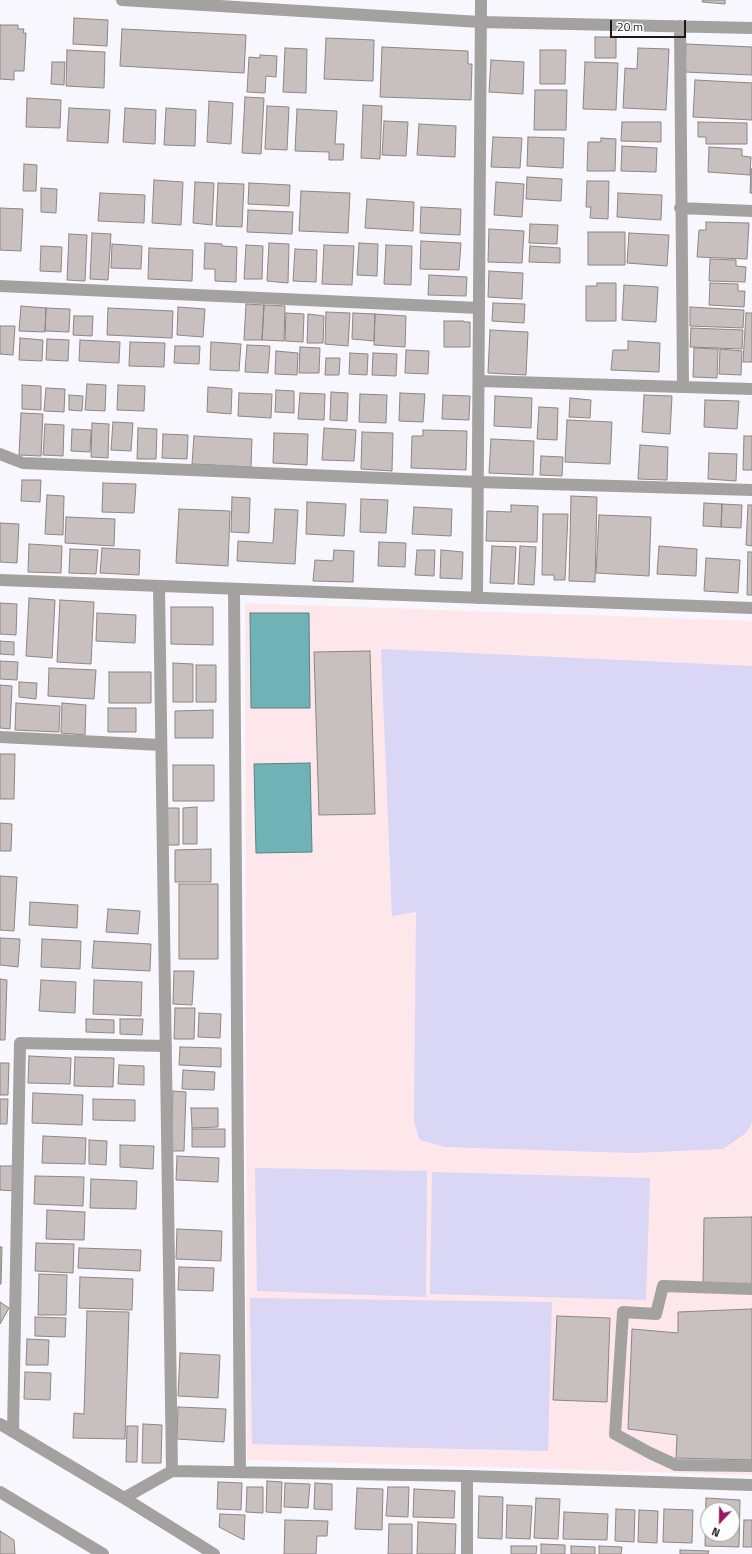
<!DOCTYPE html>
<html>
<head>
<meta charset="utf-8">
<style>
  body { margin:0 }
  #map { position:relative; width:752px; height:1554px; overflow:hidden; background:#f7f7fd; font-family:"Titillium Web",sans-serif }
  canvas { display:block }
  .north { position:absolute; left:700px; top:1502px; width:40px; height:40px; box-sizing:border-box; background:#fff; border:1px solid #a3a2a3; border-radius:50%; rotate:202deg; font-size:11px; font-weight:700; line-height:16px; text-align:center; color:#18171a }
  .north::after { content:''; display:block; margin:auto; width:14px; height:18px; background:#9a1466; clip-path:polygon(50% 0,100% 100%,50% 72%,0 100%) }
  .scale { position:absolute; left:610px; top:20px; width:76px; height:18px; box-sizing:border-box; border:2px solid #18171a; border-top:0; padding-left:5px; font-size:12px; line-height:14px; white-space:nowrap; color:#18171a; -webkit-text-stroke:3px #fff; paint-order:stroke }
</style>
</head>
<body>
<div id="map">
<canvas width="752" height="1554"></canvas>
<div class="north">N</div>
<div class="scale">20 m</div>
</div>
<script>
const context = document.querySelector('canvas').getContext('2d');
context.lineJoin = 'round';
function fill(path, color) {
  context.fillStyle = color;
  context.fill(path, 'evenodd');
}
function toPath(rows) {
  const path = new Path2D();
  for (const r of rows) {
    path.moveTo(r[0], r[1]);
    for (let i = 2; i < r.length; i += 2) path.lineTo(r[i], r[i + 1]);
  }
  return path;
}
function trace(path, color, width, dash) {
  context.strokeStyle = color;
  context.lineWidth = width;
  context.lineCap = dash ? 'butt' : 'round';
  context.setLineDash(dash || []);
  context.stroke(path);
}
fill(toPath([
  [245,603,752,621,752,1475,247,1460]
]), '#fde7eb');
fill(toPath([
  [381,649,752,666,752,1123,746,1133,723,1149,633,1153,445,1147,420,1140,414,1122,416,912,392,916],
  [255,1168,427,1171,426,1297,257,1291],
  [432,1172,650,1178,646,1300,430,1294],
  [250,1298,552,1302,548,1451,252,1444]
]), '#dad6f5');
const water = toPath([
  [250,613,309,613,310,708,251,708,250,613],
  [310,763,312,852,256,853,254,764,310,763]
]);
fill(water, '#70b3b7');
trace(water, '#568488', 1);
const building = toPath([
  [703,0,725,0,725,4,702,2,703,0],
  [74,18,108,20,107,46,73,44,74,18],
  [0,25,18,25,18,29,24,29,23,33,26,33,24,71,14,71,14,80,0,79,0,25],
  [122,29,246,35,244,73,120,66,122,29],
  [595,37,616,37,616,58,595,58,595,37],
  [326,38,374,40,373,81,324,79,326,38],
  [686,44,752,47,752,75,685,72,686,44],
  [382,47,468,51,468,64,472,64,471,100,380,97,382,47],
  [285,48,307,49,306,93,283,92,285,48],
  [638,48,669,49,666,110,623,108,625,68,637,69,638,48],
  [67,50,105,52,104,88,66,86,67,50],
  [540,50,566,50,565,84,540,84,540,50],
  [260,55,277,56,276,77,266,76,265,93,247,92,249,57,260,58,260,55],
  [491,60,524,62,523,94,489,92,491,60],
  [52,62,65,62,64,85,51,84,52,62],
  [585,62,618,63,616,110,583,109,585,62],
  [695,80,752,83,752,120,693,117,695,80],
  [535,90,567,90,566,130,534,130,535,90],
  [245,97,264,98,261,154,242,153,245,97],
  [27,98,61,100,60,128,26,127,27,98],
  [209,101,233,103,231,144,207,142,209,101],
  [363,105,382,106,380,159,361,158,363,105],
  [267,106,289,107,287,150,265,149,267,106],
  [69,108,110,110,108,143,67,141,69,108],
  [125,108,156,110,155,144,123,142,125,108],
  [166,108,196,110,195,146,164,145,166,108],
  [297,109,337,111,335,144,344,144,343,160,329,160,329,152,295,151,297,109],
  [384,121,408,122,406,156,382,155,384,121],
  [622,122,661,122,661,142,621,141,622,122],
  [698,122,747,123,747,144,706,144,706,137,698,137,698,122],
  [419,124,456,126,455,157,417,155,419,124],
  [493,137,522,138,520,168,491,167,493,137],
  [528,137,564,138,563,168,527,166,528,137],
  [601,138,616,139,615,171,587,171,588,142,601,142,601,138],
  [622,146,657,148,656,172,621,171,622,146],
  [709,147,742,149,742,156,751,157,750,175,708,172,709,147],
  [24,164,37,165,36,191,23,191,24,164],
  [751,169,752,169,752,193,750,193,751,169],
  [527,177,562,179,561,201,526,199,527,177],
  [154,180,183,182,181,225,152,223,154,180],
  [587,181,609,181,608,219,590,218,591,207,586,207,587,181],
  [195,182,214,183,212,225,193,223,195,182],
  [496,182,524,184,522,217,494,215,496,182],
  [218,183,244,184,242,227,216,226,218,183],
  [249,183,290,185,289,206,248,204,249,183],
  [41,188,57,189,56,213,41,212,41,188],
  [301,191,350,193,348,233,299,231,301,191],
  [100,193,145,195,144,223,98,221,100,193],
  [618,193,662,195,661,220,617,217,618,193],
  [367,199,414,202,413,231,365,228,367,199],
  [421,207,461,209,460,235,420,233,421,207],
  [0,208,23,209,21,251,0,250,0,208],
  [248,210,293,212,292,234,247,232,248,210],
  [706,222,749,223,747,259,697,257,699,230,706,230,706,222],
  [530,224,558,225,557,244,529,243,530,224],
  [489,229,524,231,522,263,488,262,489,229],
  [588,232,625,232,625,265,588,265,588,232],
  [92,233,111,234,108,280,90,279,92,233],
  [629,233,669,235,667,266,627,263,629,233],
  [69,234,87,235,85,281,67,280,69,234],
  [421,241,461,243,459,270,420,269,421,241],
  [205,243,222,244,222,246,237,247,236,282,215,281,215,269,204,269,205,243],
  [269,243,289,244,288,283,267,281,269,243],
  [359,243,378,244,377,276,357,275,359,243],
  [112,244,142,246,141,269,111,268,112,244],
  [246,245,263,246,262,279,244,279,246,245],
  [324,245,354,246,352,285,322,284,324,245],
  [386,245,412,246,411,285,384,284,386,245],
  [41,246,62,247,61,272,40,271,41,246],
  [530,246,560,248,560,263,529,262,530,246],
  [149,248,193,250,192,281,148,279,149,248],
  [295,249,317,250,316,282,293,281,295,249],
  [710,259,736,260,736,266,746,267,745,282,709,281,710,259],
  [489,271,523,273,522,299,488,297,489,271],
  [429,275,467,277,466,296,428,295,429,275],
  [597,283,616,283,616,321,586,321,586,286,597,286,597,283],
  [710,283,738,284,738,291,745,291,744,307,709,305,710,283],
  [624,285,658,287,656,322,622,320,624,285],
  [493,303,525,304,524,323,492,321,493,303],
  [246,304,264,305,262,340,244,340,246,304],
  [264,305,285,306,284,341,262,340,264,305],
  [21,306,46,308,45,332,19,331,21,306],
  [178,307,205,309,203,337,177,335,178,307],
  [690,307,744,310,743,328,690,326,690,307],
  [46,308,70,309,69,332,45,331,46,308],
  [108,308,173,311,172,338,107,335,108,308],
  [326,312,350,313,348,346,325,344,326,312],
  [286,313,304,314,303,342,285,341,286,313],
  [353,313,375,314,374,341,352,339,353,313],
  [746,313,752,313,752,362,743,362,746,313],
  [308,314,324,316,323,343,307,343,308,314],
  [375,314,406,316,405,347,374,345,375,314],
  [74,316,93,316,92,336,73,335,74,316],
  [444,321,464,321,464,322,470,322,470,347,444,347,444,321],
  [0,326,15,326,13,355,0,354,0,326],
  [691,328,743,330,742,349,690,347,691,328],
  [490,330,528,332,526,375,488,373,490,330],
  [20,338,43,340,42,361,19,360,20,338],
  [47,339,69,340,68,361,46,360,47,339],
  [80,340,120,342,119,363,79,361,80,340],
  [628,341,660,343,659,372,611,370,613,350,628,350,628,341],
  [130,342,165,343,164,367,129,366,130,342],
  [211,342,241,344,239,371,210,370,211,342],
  [247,345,270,346,268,373,245,372,247,345],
  [175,346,200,346,199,364,174,363,175,346],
  [300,347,320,348,319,373,299,373,300,347],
  [694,348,718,349,717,378,693,377,694,348],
  [720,349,742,351,741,375,719,374,720,349],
  [406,350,429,351,428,374,405,373,406,350],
  [276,351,298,353,297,375,275,374,276,351],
  [350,353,368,354,367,375,349,374,350,353],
  [373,353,397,354,396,376,372,375,373,353],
  [326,358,340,358,339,375,325,375,326,358],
  [87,384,106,385,105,411,85,410,87,384],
  [22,385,41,386,41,410,22,409,22,385],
  [118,385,145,386,144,411,117,410,118,385],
  [208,387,232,389,231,414,207,412,208,387],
  [46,388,65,389,64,412,44,411,46,388],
  [276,390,294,391,294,413,275,412,276,390],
  [331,392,348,393,347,421,330,420,331,392],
  [239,393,272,394,271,418,238,416,239,393],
  [300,393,325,394,324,420,298,419,300,393],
  [400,393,425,394,423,422,399,421,400,393],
  [360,394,387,395,386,423,359,422,360,394],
  [69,395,83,396,82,411,69,410,69,395],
  [443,395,470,396,469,420,442,419,443,395],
  [644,395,672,396,670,434,642,432,644,395],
  [495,396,532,398,531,428,494,426,495,396],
  [570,398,591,400,590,418,569,417,570,398],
  [705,400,739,401,737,429,704,427,705,400],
  [539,407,558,408,557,440,537,439,539,407],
  [21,413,43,414,41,456,19,455,21,413],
  [567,420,612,422,610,464,565,462,567,420],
  [113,422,133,423,131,451,111,450,113,422],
  [92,423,109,424,108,458,91,457,92,423],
  [45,424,64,425,63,456,43,455,45,424],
  [138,428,157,429,156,459,137,459,138,428],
  [324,428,356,430,354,461,322,460,324,428],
  [72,429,91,430,90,452,71,451,72,429],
  [423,430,467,431,466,470,411,468,412,436,423,436,423,430],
  [362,432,393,433,392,471,361,469,362,432],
  [274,433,308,434,307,465,273,463,274,433],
  [163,434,188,435,187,459,162,458,163,434],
  [194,436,252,439,251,467,192,464,194,436],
  [744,436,752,436,752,470,743,470,744,436],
  [491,439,534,441,533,475,489,473,491,439],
  [640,445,668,447,667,480,638,479,640,445],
  [709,453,737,454,736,481,708,479,709,453],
  [541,456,563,457,562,476,540,475,541,456],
  [22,480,41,480,40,502,21,501,22,480],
  [103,483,136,484,134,513,102,512,103,483],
  [47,495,64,496,63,535,45,534,47,495],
  [571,496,597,497,595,582,569,581,571,496],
  [232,497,250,498,249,533,231,532,232,497],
  [361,499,388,500,386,533,360,532,361,499],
  [307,502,346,504,344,536,306,534,307,502],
  [704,503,722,504,721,527,703,526,704,503],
  [722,504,742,505,741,528,721,527,722,504],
  [511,505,538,506,537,542,486,541,487,511,511,512,511,505],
  [748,505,752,505,752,546,746,545,748,505],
  [414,507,452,509,451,536,412,534,414,507],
  [179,509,230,511,228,566,176,563,179,509],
  [275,509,298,510,295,564,237,561,238,541,273,543,275,509],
  [543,514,568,514,565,580,554,580,554,575,542,575,543,514],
  [599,515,651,517,649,576,596,573,599,515],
  [66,517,115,519,114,546,65,543,66,517],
  [0,523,19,524,17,563,0,562,0,523],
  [379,542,406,543,405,567,378,566,379,542],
  [29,544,62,546,61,573,28,572,29,544],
  [492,546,516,547,514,584,490,583,492,546],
  [520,546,536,547,534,585,518,584,520,546],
  [659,546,697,549,696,576,657,574,659,546],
  [102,548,140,550,139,575,100,573,102,548],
  [70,549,98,550,96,574,69,573,70,549],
  [334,550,354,551,353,582,313,581,315,560,333,561,334,550],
  [417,550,435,550,434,576,415,575,417,550],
  [441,550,463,552,462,579,440,578,441,550],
  [748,552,752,552,752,595,747,595,748,552],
  [706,558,740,560,738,593,704,591,706,558],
  [29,598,55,600,52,658,26,656,29,598],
  [60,600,94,602,91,664,57,662,60,600],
  [0,603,17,604,16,635,0,634,0,603],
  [171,607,213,607,213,645,171,644,171,607],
  [97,613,136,615,135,643,96,641,97,613],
  [0,641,14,642,14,655,0,654,0,641],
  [370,651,375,814,319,815,314,652,370,651],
  [0,661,18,662,17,680,0,679,0,661],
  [173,663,193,664,193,702,173,702,173,663],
  [196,665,216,665,216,702,196,702,196,665],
  [49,668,96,670,94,699,48,696,49,668],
  [109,672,151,672,151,703,109,703,109,672],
  [19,682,37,683,36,699,19,697,19,682],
  [0,685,12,686,10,729,0,728,0,685],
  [16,703,60,706,59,732,15,730,16,703],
  [62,703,86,705,85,735,61,733,62,703],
  [108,708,136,708,136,732,108,732,108,708],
  [213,710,213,738,175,738,175,711,213,710],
  [0,754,15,754,14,799,0,799,0,754],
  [173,765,214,765,214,801,173,801,173,765],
  [197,807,197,844,183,844,183,808,197,807],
  [166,808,179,808,179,845,166,845,166,808],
  [0,823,12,824,11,851,0,851,0,823],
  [211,849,211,882,175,882,175,850,211,849],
  [0,876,17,877,14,931,0,930,0,876],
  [179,884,218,884,218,959,179,959,179,884],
  [30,902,78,905,77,928,29,925,30,902],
  [108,909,140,911,138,934,106,932,108,909],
  [0,938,20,939,18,967,0,965,0,938],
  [42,939,81,941,80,969,41,967,42,939],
  [94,941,151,944,150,971,92,968,94,941],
  [174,971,194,971,192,1005,173,1004,174,971],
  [0,979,7,980,5,1040,0,1040,0,979],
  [41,980,76,982,75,1013,39,1011,41,980],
  [94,980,142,982,141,1016,93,1014,94,980],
  [175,1008,195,1008,194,1039,174,1039,175,1008],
  [199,1013,221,1014,220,1038,198,1037,199,1013],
  [86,1019,114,1020,114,1033,86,1032,86,1019],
  [120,1019,143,1019,142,1035,120,1034,120,1019],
  [180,1047,221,1048,221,1067,179,1065,180,1047],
  [29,1056,71,1058,70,1084,28,1083,29,1056],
  [75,1057,114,1058,113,1087,74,1086,75,1057],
  [0,1063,9,1063,8,1095,0,1095,0,1063],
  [119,1065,144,1066,144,1085,118,1084,119,1065],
  [183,1070,215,1072,214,1090,182,1089,183,1070],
  [173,1091,186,1092,184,1151,171,1151,173,1091],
  [33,1093,83,1095,82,1125,32,1123,33,1093],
  [0,1099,8,1099,7,1124,0,1124,0,1099],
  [93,1099,135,1100,135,1121,93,1120,93,1099],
  [191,1108,218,1108,218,1127,192,1128,191,1108],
  [192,1129,225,1129,225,1147,192,1147,192,1129],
  [43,1136,86,1138,85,1164,42,1163,43,1136],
  [89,1140,107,1141,106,1165,89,1164,89,1140],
  [120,1145,154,1146,153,1169,120,1167,120,1145],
  [177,1156,219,1158,218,1182,176,1180,177,1156],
  [0,1166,16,1166,15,1191,0,1190,0,1166],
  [35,1176,84,1177,83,1206,34,1204,35,1176],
  [91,1179,137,1181,136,1209,90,1208,91,1179],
  [47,1210,85,1212,84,1240,46,1239,47,1210],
  [752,1217,752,1283,747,1287,703,1282,704,1218,752,1217],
  [177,1229,222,1231,221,1261,176,1259,177,1229],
  [36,1243,74,1244,73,1273,35,1271,36,1243],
  [0,1247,2,1247,1,1284,0,1284,0,1247],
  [79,1248,141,1250,140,1271,78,1268,79,1248],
  [179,1267,214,1268,213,1291,178,1290,179,1267],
  [39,1274,67,1275,66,1315,38,1315,39,1274],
  [80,1277,133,1279,132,1310,79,1308,80,1277],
  [0,1302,9,1308,0,1324,0,1302],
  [752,1309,752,1460,676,1458,677,1435,628,1429,632,1329,678,1333,678,1312,752,1309],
  [87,1311,129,1312,125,1439,73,1438,74,1413,84,1414,87,1311],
  [557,1316,610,1318,607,1402,553,1400,557,1316],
  [35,1317,66,1318,65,1337,35,1336,35,1317],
  [27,1339,49,1340,48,1365,26,1365,27,1339],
  [180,1353,220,1355,218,1398,178,1396,180,1353],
  [25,1372,51,1373,50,1400,24,1399,25,1372],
  [178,1407,226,1409,224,1442,177,1439,178,1407],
  [143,1424,162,1425,161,1463,142,1463,143,1424],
  [127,1426,138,1426,137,1462,126,1462,127,1426],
  [267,1481,282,1482,281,1513,266,1512,267,1481],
  [218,1482,242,1483,241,1510,217,1509,218,1482],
  [285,1483,310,1484,308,1508,284,1507,285,1483],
  [315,1483,332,1484,332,1510,314,1509,315,1483],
  [247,1487,263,1487,263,1513,246,1512,247,1487],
  [388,1487,409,1487,408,1517,386,1516,388,1487],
  [357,1488,383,1489,382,1530,355,1529,357,1488],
  [414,1489,455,1491,454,1518,413,1517,414,1489],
  [479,1496,503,1497,502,1539,478,1538,479,1496],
  [536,1498,560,1499,558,1539,534,1538,536,1498],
  [706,1498,740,1500,739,1547,705,1546,706,1498],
  [708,1510,732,1510,732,1534,708,1534,708,1510],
  [507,1505,532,1506,530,1539,506,1538,507,1505],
  [616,1509,635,1510,634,1542,615,1541,616,1509],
  [664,1509,693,1510,692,1543,663,1542,664,1509],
  [639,1510,658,1511,657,1543,638,1542,639,1510],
  [564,1512,608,1514,607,1540,563,1539,564,1512],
  [220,1514,245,1515,244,1540,219,1527,220,1514],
  [285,1520,328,1521,327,1536,317,1536,316,1554,284,1554,285,1520],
  [744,1520,752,1520,752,1547,743,1547,744,1520],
  [418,1522,456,1524,455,1554,417,1554,418,1522],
  [389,1524,412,1524,412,1554,388,1554,389,1524],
  [0,1531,14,1540,15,1554,0,1554,0,1531],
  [541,1544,565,1545,565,1554,541,1554,541,1544],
  [511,1546,537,1546,536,1554,511,1554,511,1546],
  [571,1546,595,1547,595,1554,571,1554,571,1546],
  [599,1546,622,1547,621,1554,599,1554,599,1546],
  [680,1550,709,1551,708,1554,680,1554,680,1550]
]);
fill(building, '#c7c0be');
trace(building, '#8d8684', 1);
trace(toPath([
  [122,0,480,22,752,28],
  [680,26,683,387],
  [680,208,752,211],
  [0,286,479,308],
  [479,381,752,389],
  [0,454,23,463,478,482,752,490],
  [0,580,752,608],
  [159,586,172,1471],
  [234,589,240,1472],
  [477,598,481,0],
  [0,737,161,745],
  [752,1289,663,1286,656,1314,623,1312,615,1434,650,1453,676,1465,752,1466],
  [0,1424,124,1498,214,1554],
  [13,1432,20,1043,166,1046],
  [467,1476,467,1554],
  [0,1492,103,1554],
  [124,1498,172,1471,467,1476,752,1485]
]), '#a4a1a1', 12);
</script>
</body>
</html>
